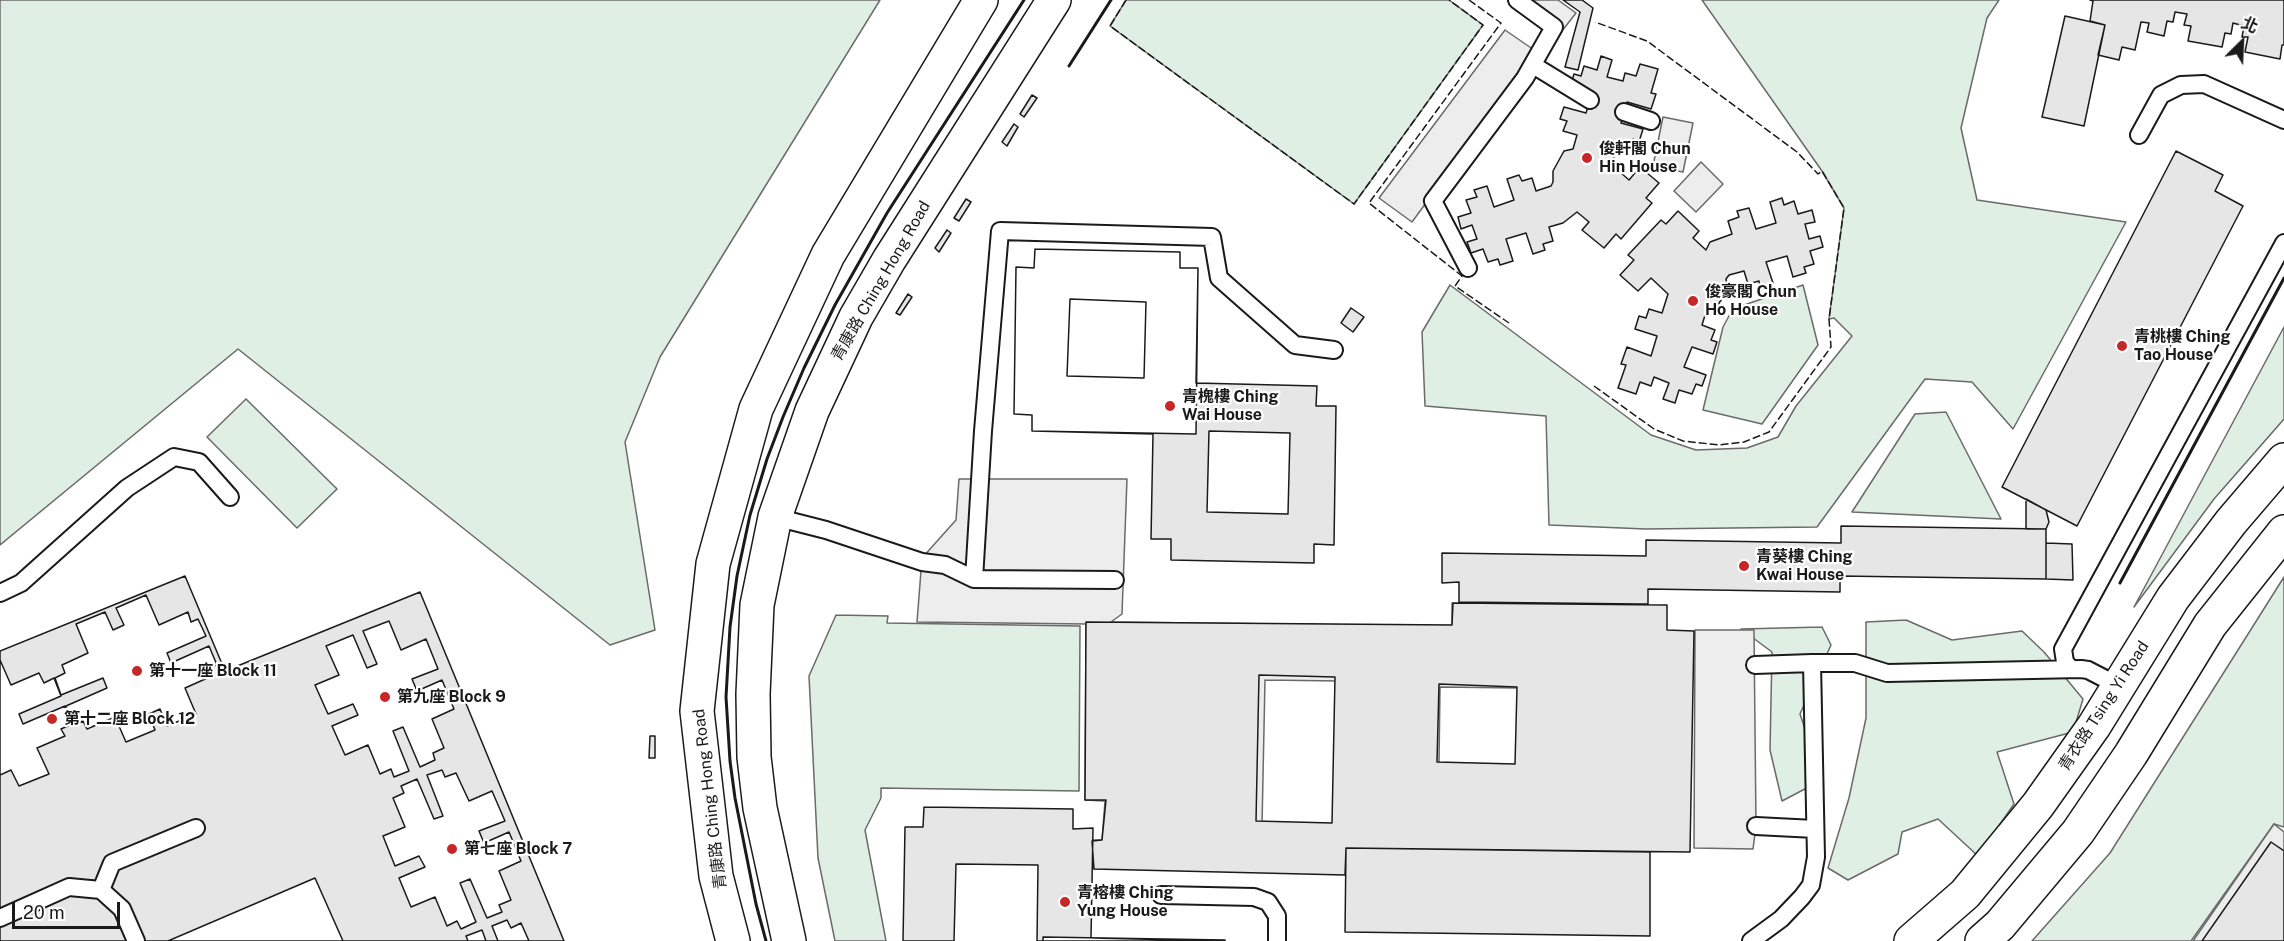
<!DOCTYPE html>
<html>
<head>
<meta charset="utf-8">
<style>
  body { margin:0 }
  #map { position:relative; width:2284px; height:941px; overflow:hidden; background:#fff; font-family:"Public Sans","Noto Sans TC",sans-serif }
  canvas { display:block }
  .north { position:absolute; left:2212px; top:12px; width:60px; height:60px; -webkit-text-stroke:4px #fff; paint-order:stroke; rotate:24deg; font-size:16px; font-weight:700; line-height:24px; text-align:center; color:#1a1a1a }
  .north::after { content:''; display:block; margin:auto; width:21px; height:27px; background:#1a1a1a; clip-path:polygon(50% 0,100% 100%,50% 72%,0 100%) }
  .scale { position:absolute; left:12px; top:902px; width:108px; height:27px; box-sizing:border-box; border:3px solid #1a1a1a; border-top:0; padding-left:8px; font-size:18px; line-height:21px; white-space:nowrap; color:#1a1a1a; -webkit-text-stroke:4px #fff; paint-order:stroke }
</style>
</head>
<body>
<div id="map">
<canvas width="2284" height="941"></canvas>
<div class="north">北</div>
<div class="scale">20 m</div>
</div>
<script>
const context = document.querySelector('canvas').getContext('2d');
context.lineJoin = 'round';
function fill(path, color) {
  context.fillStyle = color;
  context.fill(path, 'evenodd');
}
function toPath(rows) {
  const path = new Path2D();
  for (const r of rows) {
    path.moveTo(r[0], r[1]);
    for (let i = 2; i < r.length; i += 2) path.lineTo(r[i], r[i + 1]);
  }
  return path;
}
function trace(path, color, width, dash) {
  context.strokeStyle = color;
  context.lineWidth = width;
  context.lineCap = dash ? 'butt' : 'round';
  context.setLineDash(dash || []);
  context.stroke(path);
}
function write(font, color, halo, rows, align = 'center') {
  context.font = font + ' "Public Sans","Noto Sans TC",sans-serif';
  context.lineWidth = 4.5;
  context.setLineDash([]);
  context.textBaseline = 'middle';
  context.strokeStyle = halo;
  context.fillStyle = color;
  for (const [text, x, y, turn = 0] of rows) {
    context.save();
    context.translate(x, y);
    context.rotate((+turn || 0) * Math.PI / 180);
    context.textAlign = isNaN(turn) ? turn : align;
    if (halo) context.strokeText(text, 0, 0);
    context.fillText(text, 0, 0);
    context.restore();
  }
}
const green = toPath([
  [0,0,880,0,660,357,625,442,655,630,610,645,238,349,0,545,0,0],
  [1126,0,1449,0,1483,25,1354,204,1110,26,1126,0],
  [1702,0,1999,0,1987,18,1961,128,1977,200,2126,222,2013,429,1972,382,1925,379,1817,527,1646,529,1549,525,1546,416,1425,406,1422,332,1450,285,1651,435,1696,450,1747,448,1778,437,1796,406,1852,336,1834,318,1829,319,1844,208,1822,171,1702,0],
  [1803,285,1818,345,1762,424,1703,410,1723,327,1730,314,1744,305,1803,285],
  [2284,327,2284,419,2214,499,2134,607,2284,327],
  [246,399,337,489,297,528,207,437,246,399],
  [1946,412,2001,519,1852,512,1915,414,1946,412],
  [2284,577,2284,827,2274,824,2191,941,2032,941,2110,853,2284,577],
  [836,615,888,616,887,623,1080,626,1079,791,881,788,881,798,865,830,886,941,835,941,818,858,809,676,836,615],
  [1906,620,1952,640,2022,631,2044,652,2083,699,2073,732,1997,752,2014,804,1978,856,1938,819,1902,832,1898,854,1848,880,1828,868,1849,798,1866,718,1866,622,1906,620],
  [1822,627,1831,645,1800,714,1822,780,1782,801,1770,750,1772,652,1741,629,1822,627]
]);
fill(green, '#e0efe3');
trace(green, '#6a6a6a', 1.5);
const parking = toPath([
  [1519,0,1558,0,1576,13,1562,31,1519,0],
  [1505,30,1537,52,1412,222,1379,198,1505,30],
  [1663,117,1693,123,1683,172,1653,166,1663,117],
  [1701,162,1723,184,1696,212,1674,191,1701,162],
  [959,479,1127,479,1122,614,1111,622,1452,626,1452,603,1605,603,1601,851,1346,847,1094,869,1093,840,1102,840,1105,801,1085,800,1086,624,917,622,922,558,956,520,959,479],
  [1265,680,1340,681,1338,827,1262,825,1265,680],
  [1440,687,1518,688,1517,766,1439,764,1440,687],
  [1695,630,1754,630,1756,826,1753,849,1694,848,1695,630],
  [2274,824,2284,832,2284,941,2193,941,2274,824]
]);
fill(parking, '#ededed');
trace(parking, '#6a6a6a', 1.5);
const building = toPath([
  [1563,0,1582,0,1593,8,1578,70,1565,67,1580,12,1563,0],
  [2090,0,2284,0,2284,45,2282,45,2280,59,2245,52,2248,37,2242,37,2244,26,2233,23,2231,34,2225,33,2222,47,2188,41,2191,26,2184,25,2187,14,2175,12,2173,22,2167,21,2164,36,2147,32,2149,23,2141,22,2135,50,2122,47,2119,60,2098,55,2105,25,2090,21,2093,1,2090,0],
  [2065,16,2105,25,2084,126,2042,117,2065,16],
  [1601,56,1612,60,1607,77,1623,81,1625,73,1636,76,1640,64,1658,69,1651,93,1656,94,1651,109,1627,102,1621,123,1643,129,1639,142,1633,139,1630,150,1617,146,1612,165,1629,180,1640,167,1659,183,1646,198,1652,203,1621,239,1616,234,1604,248,1582,230,1589,222,1577,212,1563,223,1549,227,1553,241,1543,244,1545,250,1533,254,1526,233,1506,239,1513,261,1500,265,1498,259,1488,262,1483,249,1471,253,1467,242,1477,239,1472,225,1461,229,1458,217,1471,213,1466,200,1477,197,1474,190,1487,186,1494,207,1514,200,1507,179,1519,175,1522,181,1532,178,1536,191,1551,186,1553,182,1553,171,1564,151,1573,149,1577,135,1563,131,1567,121,1560,119,1564,107,1586,113,1592,93,1570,87,1574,74,1581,76,1584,66,1597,70,1601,56],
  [1032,95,1037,98,1024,117,1020,114,1032,95],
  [1014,124,1018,127,1007,146,1002,142,1014,124],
  [2176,151,2223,175,2215,191,2243,206,2077,526,2002,487,2176,151],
  [1782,198,1784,205,1794,201,1798,214,1812,210,1815,222,1805,224,1809,239,1820,236,1823,247,1810,251,1814,264,1804,267,1806,273,1793,277,1787,256,1766,262,1773,283,1760,287,1759,281,1748,284,1744,271,1729,275,1726,279,1728,290,1715,309,1706,312,1702,325,1715,330,1711,340,1717,342,1713,354,1692,347,1684,367,1706,375,1702,386,1696,384,1692,394,1679,390,1675,403,1663,399,1669,383,1654,377,1651,386,1640,382,1636,394,1618,388,1626,365,1621,364,1627,347,1651,356,1657,336,1635,329,1639,316,1646,318,1649,309,1662,313,1668,294,1651,278,1638,291,1620,275,1634,260,1628,255,1661,220,1666,224,1678,211,1699,231,1693,238,1706,250,1710,242,1732,234,1728,221,1739,217,1737,211,1749,208,1756,229,1776,223,1770,202,1782,198],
  [966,199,971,202,959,221,954,218,966,199],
  [947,230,951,233,939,252,935,248,947,230],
  [1035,249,1180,252,1180,268,1198,268,1196,434,1032,431,1032,415,1014,414,1016,267,1034,268,1035,249],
  [1070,299,1146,302,1144,378,1067,376,1070,299],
  [1035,249,1180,252,1180,268,1198,268,1196,383,1317,386,1316,406,1336,406,1334,545,1314,544,1314,563,1171,560,1171,539,1151,539,1153,434,1032,431,1032,415,1014,414,1016,267,1034,268,1035,249],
  [1070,299,1146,302,1144,378,1067,376,1070,299],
  [1209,431,1290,433,1288,514,1207,512,1209,431],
  [908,294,912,297,900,315,896,313,908,294],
  [1351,308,1364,317,1353,332,1341,323,1351,308],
  [2026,499,2046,510,2049,522,2046,529,2026,529,2026,499],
  [1841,526,2046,529,2046,579,1840,576,1840,592,1648,589,1648,604,1640,604,1459,602,1459,582,1442,583,1442,553,1646,556,1646,540,1841,543,1841,526],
  [2046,543,2072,544,2073,580,2046,579,2046,543],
  [185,576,225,671,420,592,564,941,0,941,0,651,185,576],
  [146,595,159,625,188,612,191,622,198,619,206,636,167,653,171,663,209,646,217,665,209,668,212,676,185,688,196,714,167,726,160,709,149,714,155,730,126,742,115,717,87,729,83,721,74,725,66,706,107,688,103,678,61,695,55,678,65,673,62,665,88,653,76,624,105,612,113,630,124,625,116,608,146,595],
  [1453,603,1667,605,1667,630,1694,631,1690,852,1346,848,1345,875,1094,869,1092,841,1102,840,1106,800,1085,800,1086,622,1452,625,1453,603],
  [1259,675,1335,677,1332,823,1256,821,1259,675],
  [1439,684,1517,687,1515,764,1437,762,1439,684],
  [389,621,401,650,426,639,438,669,412,679,417,691,442,680,454,709,432,719,444,748,433,753,435,760,420,767,403,727,393,731,409,771,394,777,391,769,380,774,368,745,345,755,332,726,358,715,353,704,328,714,315,685,339,675,326,646,353,635,367,668,377,664,363,631,389,621],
  [0,660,11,685,39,673,44,683,54,678,61,696,19,714,23,724,65,706,72,724,61,729,65,736,37,748,49,774,19,786,11,770,0,775,0,660],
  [650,736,655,736,655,758,649,758,650,736],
  [442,770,445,777,456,773,469,801,492,791,505,821,479,831,484,843,509,832,521,861,499,871,511,900,499,905,502,912,487,918,470,879,460,883,476,922,461,929,457,921,447,926,435,897,411,907,399,878,425,867,419,856,395,866,383,836,405,827,393,798,404,793,401,786,417,779,434,819,443,816,427,775,442,770],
  [924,807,1073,809,1073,829,1093,828,1091,938,1225,941,1037,941,1038,865,956,864,954,941,903,941,905,827,923,827,924,807],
  [2271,842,2284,851,2284,941,2202,941,2271,842],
  [1346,848,1650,852,1650,936,1345,932,1346,848],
  [315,878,343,941,168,941,315,878],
  [507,920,511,928,521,923,529,941,498,941,492,926,507,920],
  [482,930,486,941,468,941,466,936,482,930],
  [1043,937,1225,940,1225,941,1043,941,1043,937]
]);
fill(building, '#e6e6e6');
trace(building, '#1a1a1a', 1.5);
const service = toPath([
  [1533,65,1590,100],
  [1624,112,1651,121],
  [2139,135,2161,95,2181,85,2204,84,2284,120],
  [1468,268,1433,201,1525,78,1554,27,1517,0],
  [775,517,826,530,922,562,945,565,974,579,1115,580],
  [974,579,983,431,1000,231,1212,237,1219,278,1295,345,1334,350],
  [0,593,21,583,127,488,174,457,199,462,230,497],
  [1755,665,1812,663],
  [2071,669,2065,662,2063,649,2284,243],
  [1756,826,1815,829],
  [101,890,112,863,196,828],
  [1161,895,1254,897,1268,902,1277,916,1277,941],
  [0,918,69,887,101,890,122,909,136,941],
  [1751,941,1781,919,1802,897,1811,885,1816,857,1812,663,1855,663,1887,673,2081,669,2088,670,2119,686]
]);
const secondary = toPath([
  [733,941,716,876,697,711,713,564,756,409,828,255,981,0],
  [789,941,760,808,754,757,753,694,757,605,775,517,812,411,856,317,889,260,1054,0],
  [1911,941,1965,894,2038,805,2094,726,2173,598,2231,522,2284,460],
  [1982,941,2000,925,2078,832,2131,754,2210,625,2284,532]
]);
trace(service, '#1a1a1a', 20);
trace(secondary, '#1a1a1a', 36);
trace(service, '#fff', 16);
trace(secondary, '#fff', 33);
trace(toPath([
  [1126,0,1110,26,1354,204,1483,25,1449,0],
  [1469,0,1501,23,1369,203,1462,276,1455,286,1509,323],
  [1594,386,1654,429,1683,441,1719,445,1744,442,1769,432,1831,347,1829,319,1844,208,1822,171,1818,174,1797,152,1647,41,1595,22]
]), '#1a1a1a', 1.5, [8, 3]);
trace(toPath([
  [1069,66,1111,0],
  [2120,583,2284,278],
  [766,941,756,904,735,798,730,761,726,697,730,627,737,576,750,515,767,459,783,417,804,368,835,305,887,213,1024,0]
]), '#1a1a1a', 3);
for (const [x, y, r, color] of [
  [1587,158,6,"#c62828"],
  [1693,301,6,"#c62828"],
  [2122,346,6,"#c62828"],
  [1170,406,6,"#c62828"],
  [1744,566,6,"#c62828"],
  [137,671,6,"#c62828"],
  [385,697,6,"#c62828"],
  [52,719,6,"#c62828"],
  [452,849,6,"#c62828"],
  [1065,902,6,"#c62828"]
]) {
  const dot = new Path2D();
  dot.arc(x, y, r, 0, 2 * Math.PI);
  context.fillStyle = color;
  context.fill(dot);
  trace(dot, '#fff', 2);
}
write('bold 16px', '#1a1a1a', '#fff', [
  ["俊軒閣 Chun",1599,149],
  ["Hin House",1599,167],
  ["俊豪閣 Chun",1705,292],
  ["Ho House",1705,310],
  ["青桃樓 Ching",2134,337],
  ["Tao House",2134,355],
  ["青槐樓 Ching",1182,397],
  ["Wai House",1182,415],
  ["青葵樓 Ching",1756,557],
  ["Kwai House",1756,575],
  ["第十一座 Block 11",149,671],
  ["第九座 Block 9",397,697],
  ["第十二座 Block 12",64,719],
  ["第七座 Block 7",464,849],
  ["青榕樓 Ching",1077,893],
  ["Yung House",1077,911]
], 'left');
write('16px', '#1a1a1a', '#fff', [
  ["青康路 Ching Hong Road",881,281,-60],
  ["青衣路 Tsing Yi Road",2104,706,-57],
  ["青康路 Ching Hong Road",710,799,-97]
]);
</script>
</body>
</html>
